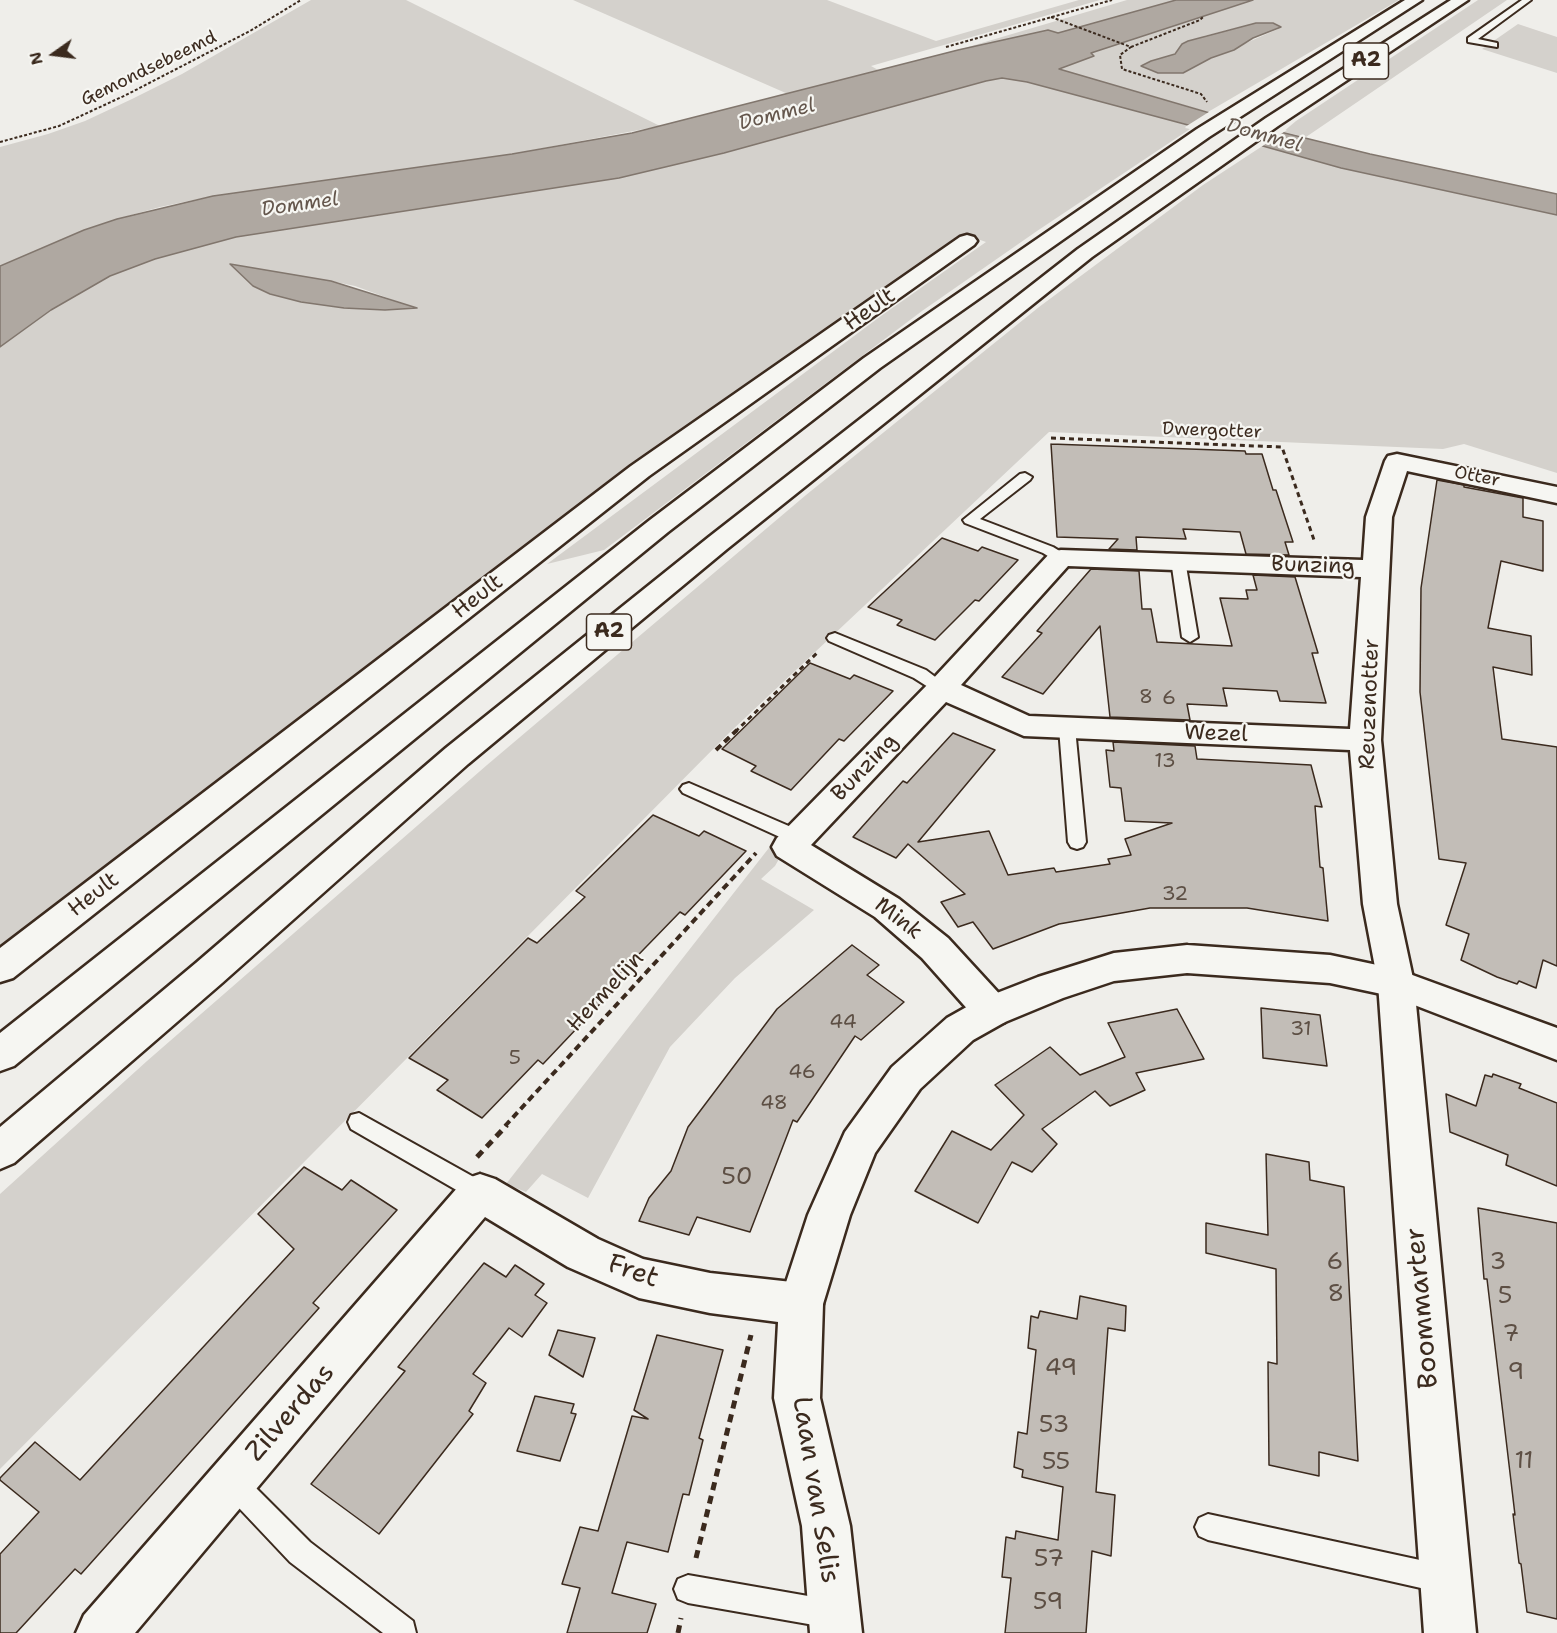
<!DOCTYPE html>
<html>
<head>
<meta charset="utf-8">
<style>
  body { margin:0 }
  #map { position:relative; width:1557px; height:1633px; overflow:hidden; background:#efeeea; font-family:"Shantell Sans",sans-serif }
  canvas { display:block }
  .north { position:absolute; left:24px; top:24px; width:60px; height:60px; -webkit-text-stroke:4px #f6f6f2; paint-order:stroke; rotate:256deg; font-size:16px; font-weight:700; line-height:24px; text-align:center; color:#3b2a1e }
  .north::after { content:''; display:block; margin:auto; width:21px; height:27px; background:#3b2a1e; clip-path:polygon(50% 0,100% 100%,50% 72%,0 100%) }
</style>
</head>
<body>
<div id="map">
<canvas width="1557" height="1633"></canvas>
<div class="north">N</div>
</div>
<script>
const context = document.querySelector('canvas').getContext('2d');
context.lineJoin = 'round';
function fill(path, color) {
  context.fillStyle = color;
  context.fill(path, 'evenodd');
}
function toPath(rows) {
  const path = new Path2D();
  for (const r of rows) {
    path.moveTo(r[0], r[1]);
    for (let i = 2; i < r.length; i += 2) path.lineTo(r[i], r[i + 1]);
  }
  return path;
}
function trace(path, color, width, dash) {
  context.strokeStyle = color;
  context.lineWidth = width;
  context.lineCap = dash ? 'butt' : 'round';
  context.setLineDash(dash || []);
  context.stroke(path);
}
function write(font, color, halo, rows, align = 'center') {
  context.font = font + ' "Shantell Sans",sans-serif';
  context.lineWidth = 4.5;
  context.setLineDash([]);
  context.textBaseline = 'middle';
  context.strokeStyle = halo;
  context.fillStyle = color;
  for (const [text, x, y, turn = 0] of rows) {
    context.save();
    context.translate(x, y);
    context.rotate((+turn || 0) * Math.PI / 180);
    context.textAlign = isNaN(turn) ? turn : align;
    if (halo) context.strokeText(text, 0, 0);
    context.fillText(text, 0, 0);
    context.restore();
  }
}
fill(toPath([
  [311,0,406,0,660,126,512,154,213,196,160,207,117,219,0,266,0,147,48,134,85,121,132,99,182,74],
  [573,0,827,0,936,41,1079,0,1100,0,871,66,880,71,788,94],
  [1127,0,1176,0,1058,33,1048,30,958,50],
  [1253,0,1399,0,1208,112,1058,69,1093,56,1090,53],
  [1256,23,1268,23,1278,29,1205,61,1170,56,1204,36],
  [1478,0,1507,0,1306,137,1283,132,1296,121],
  [1518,24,1557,37,1557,73,1482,49],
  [1002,78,1027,82,1188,125,1185,128,1190,129,1037,231,922,311,604,550,547,564,881,316,986,242,969,236,817,334,686,427,414,630,0,949,0,347,51,310,110,276,155,259,236,237,619,178,724,153,986,81],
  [231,265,331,281,355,286,415,308,385,310,344,308,301,302],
  [1264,145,1341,168,1557,215,1557,473,1464,444,1443,449,1049,432,729,733,0,1469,0,1194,147,1061,487,765,806,495,1039,307,1203,185],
  [772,844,783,852,775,866,761,879,814,910,735,978,670,1047,588,1198,542,1174,526,1192,506,1184]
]), '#d4d1cc');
const water = toPath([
  [1176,0,1253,0,1091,53,1094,56,1059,69,1244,123,1370,154,1557,194,1557,215,1341,168,1188,125,1027,82,1002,78,986,81,724,153,619,178,236,237,155,259,110,276,51,310,0,347,0,266,84,230,117,219,213,196,512,154,632,133,958,50,1048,30,1058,33,1176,0],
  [1256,23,1273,23,1281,27,1253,38,1234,50,1211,58,1183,73,1158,73,1141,66,1151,61,1175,54,1182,44,1188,41,1256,23],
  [230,264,331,281,417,308,385,310,344,308,301,302,270,294,253,286,230,264]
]);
fill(water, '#afa8a1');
trace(water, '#81766d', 1.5);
fill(toPath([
  [1212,110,1245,120,1287,130,1261,147,1185,127]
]), '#efeeea');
const building = toPath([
  [1051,444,1245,451,1246,454,1262,454,1273,490,1276,490,1293,542,1285,542,1289,555,1246,554,1240,532,1183,529,1186,539,1136,537,1137,550,1109,549,1118,539,1057,537,1051,444],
  [1437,480,1464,485,1464,487,1523,498,1523,517,1543,521,1543,571,1501,561,1488,628,1531,636,1532,675,1493,667,1502,739,1557,747,1557,966,1543,960,1536,988,1519,981,1517,984,1497,977,1461,960,1469,934,1446,925,1466,863,1439,859,1420,692,1421,588,1437,480],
  [942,538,978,551,982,547,1018,560,979,601,975,600,935,640,897,625,902,620,868,607,942,538],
  [1091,569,1139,571,1142,609,1151,609,1157,642,1232,646,1220,598,1248,599,1246,590,1257,590,1253,575,1295,577,1318,653,1312,653,1326,703,1280,701,1277,691,1223,688,1227,706,1187,704,1190,720,1110,717,1100,626,1043,694,1002,677,1042,633,1037,631,1091,569],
  [810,663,850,679,854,675,893,691,844,741,839,739,791,790,751,771,756,766,722,749,810,663],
  [953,733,995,750,918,842,989,831,1008,875,1054,868,1056,872,1110,864,1108,859,1131,855,1125,839,1172,823,1125,821,1121,788,1110,787,1106,750,1114,751,1113,742,1195,746,1197,759,1311,765,1322,807,1315,806,1320,867,1323,868,1328,921,1247,908,1150,908,1059,924,993,949,973,922,958,927,941,902,965,894,908,844,896,858,853,837,903,781,907,783,953,733],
  [653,815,699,836,704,831,746,851,685,915,680,912,610,984,616,987,543,1064,538,1060,482,1118,437,1090,448,1080,409,1058,528,938,537,943,585,897,576,891,653,815],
  [852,945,879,965,867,975,904,1002,861,1040,855,1036,797,1122,793,1120,750,1232,697,1217,689,1235,639,1221,649,1198,671,1171,688,1127,777,1009,852,945],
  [1261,1008,1320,1015,1327,1066,1263,1058,1261,1008],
  [1177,1009,1204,1059,1136,1073,1145,1090,1110,1106,1095,1091,1042,1129,1057,1144,1032,1172,1012,1162,978,1223,915,1191,952,1131,991,1150,1024,1115,995,1085,1050,1047,1080,1075,1125,1057,1108,1023,1177,1009],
  [1493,1074,1521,1084,1519,1088,1557,1103,1557,1186,1506,1165,1508,1155,1450,1132,1446,1094,1476,1106,1485,1075,1492,1077,1493,1074],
  [1266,1154,1309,1162,1310,1180,1344,1187,1358,1461,1319,1452,1319,1476,1269,1465,1268,1362,1277,1364,1276,1269,1206,1253,1206,1223,1268,1235,1266,1154],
  [304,1167,342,1190,351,1180,397,1210,313,1303,319,1308,81,1574,75,1569,16,1633,0,1633,0,1554,39,1512,0,1480,0,1478,35,1442,80,1480,294,1249,258,1214,304,1167],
  [1478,1208,1557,1223,1557,1619,1527,1612,1521,1564,1519,1563,1513,1514,1515,1515,1487,1279,1484,1279,1478,1208],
  [484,1263,506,1277,515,1265,544,1284,535,1295,547,1303,522,1337,509,1328,473,1374,486,1383,469,1411,473,1414,379,1534,311,1484,405,1371,398,1367,484,1263],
  [1080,1296,1126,1306,1125,1331,1108,1328,1096,1492,1115,1495,1111,1556,1092,1551,1086,1633,1005,1633,1011,1578,1002,1577,1006,1537,1015,1539,1016,1531,1058,1540,1063,1487,1022,1477,1023,1470,1014,1467,1018,1432,1027,1434,1036,1350,1028,1348,1031,1316,1038,1318,1040,1311,1077,1319,1080,1296],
  [558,1330,595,1338,583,1377,549,1355,558,1330],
  [657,1335,723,1350,699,1438,703,1440,689,1495,683,1494,668,1552,627,1542,612,1593,656,1604,647,1633,567,1633,580,1588,562,1584,580,1527,598,1531,632,1416,648,1419,634,1410,657,1335],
  [535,1396,574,1404,571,1413,576,1414,560,1461,517,1451,535,1396]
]);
fill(building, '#c2bdb7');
trace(building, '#3b2a1e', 1.5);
const lane = toPath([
  [1522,0,1531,0,1478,39,1497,43,1497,47,1468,42,1468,38,1522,0],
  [1025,473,1032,477,1030,480,980,519,1053,547,1066,555,1068,558,1066,561,1056,561,1043,553,965,523,963,520,1020,474,1025,473],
  [1178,556,1185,560,1198,637,1190,642,1182,637,1171,560,1178,556],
  [835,633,926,670,950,688,948,692,942,693,936,692,914,678,829,641,827,638,829,635,835,633],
  [1067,722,1073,724,1075,728,1086,842,1083,847,1077,849,1071,847,1068,842,1059,728,1061,724,1067,722],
  [689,783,805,833,808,838,805,843,799,845,793,843,683,793,680,789,683,785,689,783],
  [359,1113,488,1185,491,1192,488,1199,480,1202,472,1199,351,1129,348,1122,351,1115,359,1113],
  [232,1469,241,1473,310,1542,413,1621,416,1633,383,1633,290,1562,223,1491,219,1482,223,1473,232,1469],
  [1208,1514,1443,1565,1453,1569,1457,1579,1453,1589,1443,1593,1208,1540,1199,1536,1195,1527,1199,1518,1208,1514],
  [688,1575,831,1600,841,1604,845,1614,841,1624,831,1628,688,1603,678,1599,674,1589,678,1579,688,1575]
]);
const street = toPath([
  [967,235,974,237,977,241,974,245,649,476,13,978,0,982,0,948,631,466,960,237,967,235],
  [1397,454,1557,487,1557,503,1407,471,1392,517,1381,740,1397,904,1414,983,1476,1633,1424,1633,1378,983,1363,904,1350,750,1024,736,946,702,811,845,899,899,948,938,1005,1000,1011,1011,1005,1022,992,1026,979,1022,922,958,875,917,777,856,772,847,777,838,931,681,1051,552,1061,550,1363,560,1366,517,1385,461,1388,456,1397,454],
  [1068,566,1361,577,1350,729,1029,716,961,685,1068,566],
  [480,1174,495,1179,598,1239,643,1259,710,1273,801,1283,817,1289,823,1304,817,1319,801,1325,710,1313,639,1298,568,1267,485,1217,135,1633,76,1633,84,1615,465,1179,480,1174]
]);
const secondary = toPath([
  [1187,945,1330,955,1396,969,1557,1028,1557,1060,1391,996,1330,983,1187,973,1114,981,1063,998,1005,1022,973,1040,920,1089,875,1153,850,1215,823,1304,820,1398,850,1526,862,1633,810,1633,802,1526,774,1398,779,1304,808,1215,845,1132,892,1067,947,1018,979,1000,1038,977,1114,953,1187,945]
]);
const highway = toPath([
  [1405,0,1422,0,1209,137,880,368,668,532,14,1066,0,1071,0,1033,650,520,864,358,1197,129,1405,0],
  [1451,0,1468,0,1278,126,1092,257,727,549,468,764,222,983,14,1163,0,1169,0,1127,196,963,446,748,709,537,1078,249,1266,118,1451,0]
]);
trace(lane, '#3b2a1e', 4);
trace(street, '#3b2a1e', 5);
trace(secondary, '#3b2a1e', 5);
trace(highway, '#3b2a1e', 5);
trace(toPath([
  [1051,17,1131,47,1120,55,1122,69,1201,94,1207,102],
  [946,47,1112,0],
  [1131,47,1200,20,1204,16],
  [0,142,59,126,126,95,250,31,301,0]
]), '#3b2a1e', 2, [3, 2]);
trace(toPath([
  [1051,438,1282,447,1314,540],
  [735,732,818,652]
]), '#3b2a1e', 3, [5, 4]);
trace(toPath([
  [716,750,737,730],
  [505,1126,756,853]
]), '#3b2a1e', 4, [7, 4.5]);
trace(toPath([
  [477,1157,507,1125],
  [696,1558,751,1335],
  [678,1633,681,1618]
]), '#3b2a1e', 5, [8, 6]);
fill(lane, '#f6f6f2');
fill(street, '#f6f6f2');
fill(secondary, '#f6f6f2');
fill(highway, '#f6f6f2');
write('18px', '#3b2a1e', '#f6f6f2', [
  ["Gemondsebeemd",149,69,-26],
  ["Dwergotter",1212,431,2],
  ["Otter",1477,477,11]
]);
write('italic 20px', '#64564c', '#f6f6f2', [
  ["Dommel",777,115,-14],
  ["Dommel",1264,136,16],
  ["Dommel",300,205,-8]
]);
write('20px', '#5d4f44', null, [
  ["8",1146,698],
  ["6",1169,699],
  ["13",1165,762],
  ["32",1175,895],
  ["44",843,1023],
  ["31",1301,1030],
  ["5",515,1059],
  ["46",802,1073],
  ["48",774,1104]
]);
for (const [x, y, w] of [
  [1366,61,45],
  [609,632,45]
]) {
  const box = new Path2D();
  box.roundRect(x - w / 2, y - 18, w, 36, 4.5);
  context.fillStyle = '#f6f6f2';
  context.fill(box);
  trace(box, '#3b2a1e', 1.5);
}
write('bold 21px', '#3b2a1e', null, [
  ["A2",1366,61],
  ["A2",609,632]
]);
write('22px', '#3b2a1e', '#f6f6f2', [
  ["Heult",870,310,-35],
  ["Bunzing",1313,566,2],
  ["Heult",478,597,-38],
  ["Reuzenotter",1370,704,-88],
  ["Wezel",1216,734,2],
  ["Bunzing",865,768,-46],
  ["Heult",94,895,-38],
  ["Mink",898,919,38],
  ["Hermelijn",606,992,-47]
]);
write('24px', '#5d4f44', null, [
  ["50",737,1178],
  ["6",1335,1263],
  ["3",1498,1263],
  ["8",1336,1295],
  ["5",1505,1297],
  ["7",1511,1335],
  ["49",1061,1369],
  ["9",1516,1373],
  ["53",1054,1426],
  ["11",1524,1462],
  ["55",1056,1463],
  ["57",1049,1560],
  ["59",1048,1603]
]);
write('27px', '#3b2a1e', '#f6f6f2', [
  ["Fret",633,1272,19],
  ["Boommarter",1423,1308,-95],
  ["Zilverdas",291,1413,-49],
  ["Laan van Selis",815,1490,81]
]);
</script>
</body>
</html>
